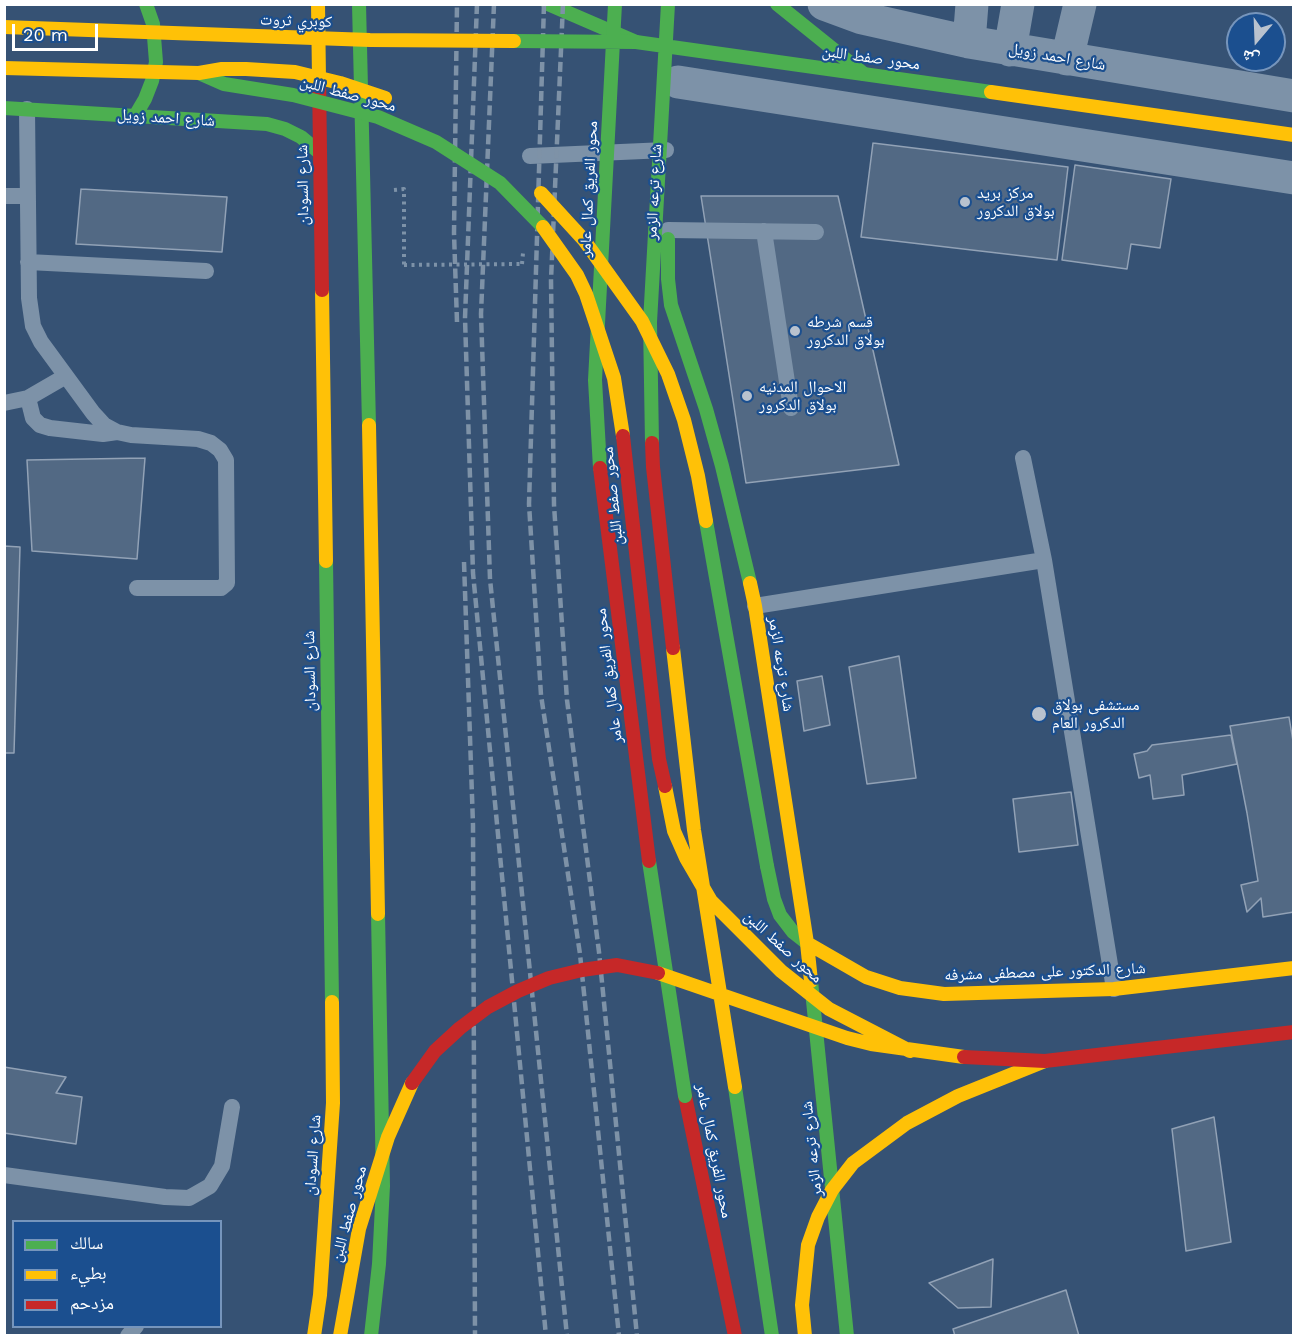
<!DOCTYPE html>
<html>
<head>
<meta charset="utf-8">
<style>
  body { margin:0 }
  #map { position:relative; width:1298px; height:1340px; overflow:hidden; background:#365274; font-family:"Work Sans","Noto Naskh Arabic",sans-serif }
  canvas { display:block }
  .frame { position:absolute; inset:0; border:6px solid #fff; pointer-events:none }
  .legend { position:absolute; left:12px; top:1220px; width:210px; height:108px; box-sizing:border-box; background:#1b4f8f; border:2px solid #7695bc; margin:0; padding:8px 10px; list-style:none; font-size:18px; color:#fff }
  .legend li { display:flex; align-items:center; gap:12px; height:30px }
  .legend b { width:30px; border:2px solid #7695bc }
  .north { position:absolute; left:1226px; top:12px; width:60px; height:60px; box-sizing:border-box; background:#1b4f8f; border:2px solid #7695bc; border-radius:50%; rotate:199deg; font-size:16px; font-weight:700; line-height:24px; text-align:center; color:#fff }
  .north::after { content:''; display:block; margin:auto; width:21px; height:27px; background:#b9c2ce; clip-path:polygon(50% 0,100% 100%,50% 72%,0 100%) }
  .scale { position:absolute; left:12px; top:24px; width:86px; height:27px; box-sizing:border-box; border:3px solid #fff; border-top:0; padding-left:8px; font-size:18px; line-height:21px; white-space:nowrap; color:#fff; -webkit-text-stroke:4px #1b4f8f; paint-order:stroke }
</style>
</head>
<body>
<div id="map">
<canvas width="1298" height="1340"></canvas>
<div class="frame"></div>
<ul class="legend">
<li><b style="height:8px;background:#4caf50"></b>سالك</li>
<li><b style="height:8px;background:#ffc107"></b>بطيء</li>
<li><b style="height:8px;background:#c62828"></b>مزدحم</li>
</ul>
<div class="north">ش</div>
<div class="scale">20 m</div>
</div>
<script>
const context = document.querySelector('canvas').getContext('2d');
context.lineJoin = 'round';
function fill(path, color) {
  context.fillStyle = color;
  context.fill(path, 'evenodd');
}
function toPath(rows) {
  const path = new Path2D();
  for (const r of rows) {
    path.moveTo(r[0], r[1]);
    for (let i = 2; i < r.length; i += 2) path.lineTo(r[i], r[i + 1]);
  }
  return path;
}
function trace(path, color, width, dash) {
  context.strokeStyle = color;
  context.lineWidth = width;
  context.lineCap = dash ? 'butt' : 'round';
  context.setLineDash(dash || []);
  context.stroke(path);
}
function write(font, color, halo, rows, align = 'center') {
  context.font = font + ' "Work Sans","Noto Naskh Arabic",sans-serif';
  context.lineWidth = 4.5;
  context.setLineDash([]);
  context.textBaseline = 'middle';
  context.strokeStyle = halo;
  context.fillStyle = color;
  for (const [text, x, y, turn = 0] of rows) {
    context.save();
    context.translate(x, y);
    context.rotate((+turn || 0) * Math.PI / 180);
    context.textAlign = isNaN(turn) ? turn : align;
    if (halo) context.strokeText(text, 0, 0);
    context.fillText(text, 0, 0);
    context.restore();
  }
}
const building = toPath([
  [873,143,1068,167,1057,260,861,237,873,143],
  [1075,165,1171,179,1160,248,1131,244,1127,269,1062,260,1075,165],
  [81,189,227,197,222,252,76,244,81,189],
  [701,196,838,196,899,465,746,483,701,196],
  [145,458,137,559,32,551,27,460,145,458],
  [4,546,20,547,14,753,4,753,4,546],
  [899,656,916,778,867,784,849,667,899,656],
  [822,676,830,725,804,731,797,681,822,676],
  [1289,717,1294,747,1294,912,1263,917,1261,898,1247,912,1241,885,1258,881,1247,813,1230,726,1289,717],
  [1231,735,1237,764,1182,775,1184,795,1153,799,1150,775,1139,778,1134,754,1147,751,1152,745,1231,735],
  [1071,792,1078,845,1019,852,1013,799,1071,792],
  [4,1067,66,1077,56,1093,82,1097,76,1144,4,1133,4,1067],
  [1214,1117,1231,1242,1186,1251,1172,1129,1214,1117],
  [993,1259,991,1307,958,1308,929,1283,993,1259],
  [1066,1290,1079,1336,955,1336,953,1329,1066,1290]
]);
fill(building, '#526984');
trace(building, '#92a2b6', 1.5);
trace(toPath([
  [394,190,404,189,404,265],
  [522,264,523,253]
]), '#7d92a8', 4, [3, 4.5]);
trace(toPath([
  [27,109,29,298,33,326,41,342,93,413,104,425,117,432,131,435,198,439,211,443,220,450,226,460,227,583,221,588,137,588],
  [530,156,666,150],
  [4,196,28,196],
  [668,230,816,232],
  [764,231,791,408],
  [28,262,206,271],
  [28,398,33,418,40,425,50,428,103,434,117,432],
  [4,403,28,398,66,376],
  [1023,458,1044,560,1114,989],
  [755,606,1044,560],
  [4,1175,165,1197,189,1198,210,1186,222,1166,232,1107],
  [128,1336,136,1326]
]), '#7d92a8', 16);
trace(toPath([
  [824,4,862,18,969,42,1294,96],
  [969,42,972,4],
  [1010,50,1018,4],
  [1067,59,1080,4],
  [678,82,1294,178]
]), '#7d92a8', 33);
trace(toPath([
  [359,4,369,425],
  [548,4,636,42],
  [777,4,864,74],
  [4,108,267,124,285,129,301,137,319,152],
  [135,116,145,99,152,81,156,62,153,24,146,4],
  [668,239,668,279,671,305,706,409,722,466,750,583],
  [326,561,332,1002],
  [767,866,774,899,780,915,793,932,807,943],
  [811,981,847,1336],
  [735,1087,772,1336],
  [371,1336,379,1264,383,1186,378,914]
]), '#4caf50', 14);
trace(toPath([
  [318,4,319,79],
  [322,290,326,561],
  [369,425,378,914],
  [750,583,755,606,807,943,811,981],
  [807,943,866,977,900,988,944,994,1114,989,1294,968],
  [314,1336,320,1295,333,1103,332,1002]
]), '#ffc107', 14);
trace(toPath([
  [319,79,322,290],
  [685,1096,735,1336]
]), '#c62828', 14);
trace(toPath([
  [477,4,465,318,473,573,546,1336],
  [494,4,481,314,490,579,567,1336],
  [544,4,529,504,541,695,580,954,619,1336],
  [563,4,551,280,554,505,567,700,599,952,637,1336],
  [457,322,454,233,457,4],
  [464,562,473,825,475,1336]
]), '#7e92a7', 4.5, [10, 4.5]);
trace(toPath([
  [404,265,522,264]
]), '#7d92a8', 4, [3, 4.5]);
trace(toPath([
  [514,41,636,42,991,92],
  [199,73,224,84,293,95,378,117,436,142,500,183,543,227],
  [652,443,650,322,668,4],
  [600,468,595,380,615,4],
  [706,521,767,866],
  [649,861,685,1096]
]), '#4caf50', 14);
trace(toPath([
  [4,27,370,40,514,41],
  [4,68,199,73,222,69,246,69,295,72,340,83,385,98],
  [991,92,1294,135],
  [541,193,584,240,642,321,668,374,684,420,698,476,706,521],
  [543,227,577,275,586,294,614,378,623,436],
  [673,648,694,830,735,1087],
  [665,786,674,831,686,858,711,901,781,971,829,1009,910,1051],
  [658,973,847,1038,871,1044,964,1057],
  [340,1336,359,1229,388,1137,412,1083],
  [805,1336,802,1305,808,1245,818,1217,832,1190,853,1163,907,1123,958,1096,1045,1061]
]), '#ffc107', 14);
trace(toPath([
  [623,436,659,759,665,786],
  [652,443,653,467,673,648],
  [600,468,649,861],
  [964,1057,1045,1061,1294,1032],
  [412,1083,435,1051,460,1028,488,1007,518,991,549,978,582,970,617,965,658,973]
]), '#c62828', 14);
for (const [x, y, r, color] of [
  [965,202,6,"#b9c2ce"],
  [795,331,6,"#b9c2ce"],
  [747,396,6,"#b9c2ce"],
  [1039,714,8,"#b9c2ce"]
]) {
  const dot = new Path2D();
  dot.arc(x, y, r, 0, 2 * Math.PI);
  context.fillStyle = color;
  context.fill(dot);
  trace(dot, '#1b4f8f', 2);
}
write('16px', '#fff', '#1b4f8f', [
  ["كوبري ثروت",296,21,2],
  ["شارع احمد زويل",1057,57,10],
  ["محور صفط اللبن",871,58,8],
  ["محور صفط اللبن",348,94,15],
  ["شارع احمد زويل",166,118,4],
  ["شارع السودان",303,185,-91],
  ["محور الفريق كمال عامر",589,189,-87],
  ["شارع ترعه الزمر",654,192,-87],
  ["محور صفط اللبن",613,496,-96],
  ["شارع ترعه الزمر",781,664,81],
  ["شارع السودان",310,671,-91],
  ["محور الفريق كمال عامر",609,676,-97],
  ["محور صفط اللبن",783,947,42],
  ["شارع الدكتور على مصطفى مشرفه",1045,972,-2],
  ["شارع ترعه الزمر",812,1149,-96],
  ["محور الفريق كمال عامر",714,1151,79],
  ["شارع السودان",313,1155,-86],
  ["محور صفط اللبن",349,1214,-75]
]);
write('16px', '#fff', '#1b4f8f', [
  ["مركز بريد",977,193],
  ["بولاق الدكرور",977,211],
  ["قسم شرطه",807,322],
  ["بولاق الدكرور",807,340],
  ["الاحوال المدنيه",759,387],
  ["بولاق الدكرور",759,405],
  ["مستشفى بولاق",1052,705],
  ["الدكرور العام",1052,723]
], 'left');
</script>
</body>
</html>
